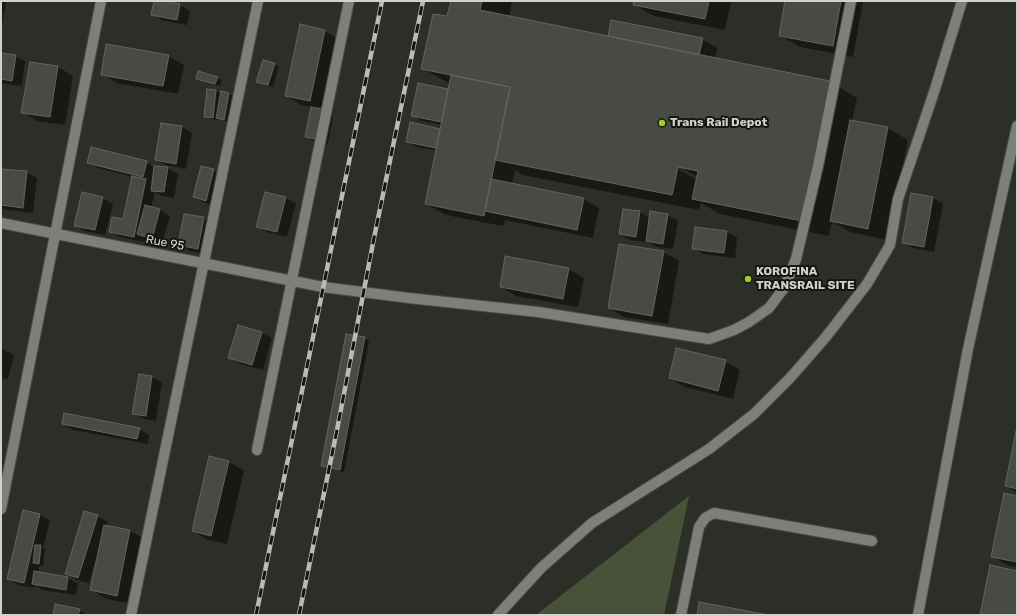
<!DOCTYPE html>
<html>
<head>
<meta charset="utf-8">
<style>
  body { margin:0 }
  #map { position:relative; width:1018px; height:616px; overflow:hidden; background:#2c2f28; font-family:Rubik,sans-serif }
  canvas { display:block }
  .frame { position:absolute; inset:0; border:2px solid #d0d2ce; pointer-events:none }
</style>
</head>
<body>
<div id="map">
<canvas width="1018" height="616"></canvas>
<div class="frame"></div>
</div>
<script>
const context = document.querySelector('canvas').getContext('2d');
context.lineJoin = 'round';
function fill(path, color) {
  context.fillStyle = color;
  context.fill(path, 'evenodd');
}
function toPath(rows) {
  const path = new Path2D();
  for (const r of rows) {
    path.moveTo(r[0], r[1]);
    for (let i = 2; i < r.length; i += 2) path.lineTo(r[i], r[i + 1]);
  }
  return path;
}
function trace(path, color, width, dash) {
  context.strokeStyle = color;
  context.lineWidth = width;
  context.lineCap = dash ? 'butt' : 'round';
  context.setLineDash(dash || []);
  context.stroke(path);
}
function write(font, color, halo, rows, align = 'center') {
  context.font = font + ' Rubik,sans-serif';
  context.lineWidth = 4;
  context.setLineDash([]);
  context.textBaseline = 'middle';
  context.strokeStyle = halo;
  context.fillStyle = color;
  for (const [text, x, y, turn = 0] of rows) {
    context.save();
    context.translate(x, y);
    context.rotate((+turn || 0) * Math.PI / 180);
    context.textAlign = isNaN(turn) ? turn : align;
    if (halo) context.strokeText(text, 0, 0);
    context.fillText(text, 0, 0);
    context.restore();
  }
}
fill(toPath([
  [689,496,664,615,536,615]
]), '#495239');
fill(toPath([
  [1,1,6,1,1,32],
  [155,1,180,5,190,11,187,25,162,20,152,14],
  [452,1,512,1,509,17,609,37,702,39,717,48,715,59,830,82,857,98,852,121,888,128,908,140,888,240,850,232,832,222,829,236,720,214,701,203,699,210,523,175,515,170,512,184,583,199,599,208,593,238,505,220,503,226,446,215,426,204,437,151,417,147,407,142,441,130,442,125,422,121,412,115,418,84,449,90,450,84,422,68,448,18],
  [674,164,697,177,697,180,673,166],
  [635,1,731,1,725,30,654,16,634,5],
  [786,1,863,1,853,57,800,47,780,36],
  [325,31,340,40,325,111,333,116,328,144,317,142,306,136,312,107,301,105,286,96],
  [1,54,15,56,25,61,22,86,1,83],
  [168,56,184,65,178,94,117,83,102,74],
  [274,64,279,67,273,87,257,82],
  [58,67,73,76,65,125,37,121,22,112],
  [197,78,217,78,222,80,220,86,202,81],
  [216,91,221,94,229,94,234,96,229,122,218,119,218,120,210,119,205,117],
  [182,127,192,133,186,169,166,165,156,159],
  [88,162,146,162,154,167,167,168,178,174,174,198,162,196,155,192,151,208,160,210,170,216,162,244,145,238,144,242,120,237,110,232,124,220,133,177,98,168],
  [1,170,26,172,37,178,33,213,1,209],
  [213,170,223,176,216,206,204,203,194,197],
  [912,194,933,198,943,204,934,252,913,248,903,242],
  [102,198,113,204,105,235,85,231,75,225],
  [286,198,296,204,287,237,267,232,257,226],
  [624,210,640,212,650,218,667,215,678,221,673,249,657,247,647,241,647,242,630,240,620,234],
  [203,218,213,224,208,254,189,251,179,245],
  [696,228,727,232,737,238,735,258,703,254,693,248],
  [663,252,679,261,668,324,624,317,609,308],
  [568,269,584,278,578,307,516,296,501,287],
  [262,333,272,338,263,370,240,364,230,358],
  [364,338,369,341,344,472,327,468,322,466],
  [1,348,14,355,8,379,1,378],
  [725,361,740,370,733,399,685,387,670,378],
  [139,375,152,377,162,383,156,421,144,419,133,413],
  [63,424,139,429,149,435,148,444,73,430],
  [1017,432,1017,492,1006,486],
  [228,462,244,470,227,544,208,540,193,531],
  [1017,497,1017,567,1007,565,992,557],
  [40,515,50,521,43,548,45,549,43,566,39,566,38,573,68,578,78,584,76,595,43,590,35,585,34,588,18,585,8,579],
  [97,516,108,522,106,526,130,531,145,539,132,604,107,599,92,590,98,559,96,559,89,583,76,580,66,574],
  [79,610,88,615,54,615]
]), '#0007');
const building = toPath([
  [154,1,166,1,180,4,177,20,151,15,154,1],
  [451,1,482,1,480,10,830,81,802,221,692,199,698,171,678,167,672,195,495,160,510,87,421,69,433,14,447,16,451,1],
  [634,1,709,1,705,19,633,5,634,1],
  [785,1,841,1,833,46,779,36,785,1],
  [611,20,703,38,699,55,608,36,611,20],
  [300,24,325,30,310,101,285,96,300,24],
  [106,44,169,55,163,86,101,75,106,44],
  [1,53,16,55,12,81,1,79,1,53],
  [263,60,275,63,268,85,256,82,263,60],
  [30,62,58,66,50,117,21,113,30,62],
  [198,71,218,77,215,84,196,79,198,71],
  [451,75,510,87,484,216,425,204,451,75],
  [418,83,448,89,442,122,411,116,418,83],
  [207,89,216,90,213,118,204,117,207,89],
  [221,91,229,93,224,120,216,118,221,91],
  [311,107,323,109,317,139,305,137,311,107],
  [850,120,888,127,868,229,830,221,850,120],
  [410,122,440,129,436,148,406,142,410,122],
  [161,123,182,126,176,164,155,160,161,123],
  [91,147,147,161,143,177,87,163,91,147],
  [154,166,168,167,164,192,151,191,154,166],
  [201,166,214,169,206,201,193,197,201,166],
  [1,169,27,171,23,208,1,205,1,169],
  [132,176,146,179,134,237,109,232,112,217,123,219,132,176],
  [491,179,584,198,577,230,485,211,491,179],
  [82,192,103,197,95,230,74,226,82,192],
  [265,192,286,197,277,232,256,227,265,192],
  [911,193,933,197,924,247,902,243,911,193],
  [145,205,160,209,152,239,137,234,145,205],
  [623,209,640,211,636,237,619,234,623,209],
  [650,211,668,214,663,244,646,241,650,211],
  [184,214,204,217,198,249,178,245,184,214],
  [695,227,727,231,724,253,692,249,695,227],
  [619,244,664,251,652,316,608,308,619,244],
  [505,256,569,268,563,299,500,287,505,256],
  [238,325,262,332,252,365,228,358,238,325],
  [346,334,365,337,340,470,321,466,346,334],
  [676,348,726,360,718,391,669,378,676,348],
  [139,374,152,376,146,416,132,414,139,374],
  [64,413,140,428,137,439,62,424,64,413],
  [1017,426,1017,489,1005,486,1017,426],
  [209,456,229,461,211,536,192,531,209,456],
  [1004,493,1017,496,1017,562,991,557,1004,493],
  [23,510,40,514,24,583,7,579,23,510],
  [84,511,98,515,78,578,65,574,84,511],
  [104,525,130,530,117,596,90,590,104,525],
  [35,545,41,545,39,564,33,563,35,545],
  [990,565,1017,571,1017,615,980,615,990,565],
  [34,571,68,577,66,590,32,584,34,571],
  [699,602,769,615,697,615,699,602],
  [55,604,80,609,78,615,53,615,55,604]
]);
fill(building, '#484b44');
trace(building, '#62655d', 1);
const minor = toPath([
  [1,223,323,287,409,298,538,312,709,339,734,330,749,322,769,308,784,288,796,259,818,166,851,1],
  [257,450,349,1],
  [1,509,101,1],
  [131,615,258,1],
  [498,615,541,568,592,523,709,449,754,414,790,378,825,338,867,284,890,245,898,199,935,89,962,1],
  [681,615,699,527,705,518,714,513,872,541],
  [918,615,968,349,1017,126]
]);
trace(minor, '#494b46', 12);
trace(minor, '#7d7f78', 10);
const rail = toPath([
  [256,615,382,1],
  [299,615,337,430,374,238,423,1]
]);
trace(rail, '#b8bbb6', 4.5);
trace(rail, '#151613', 3, [9]);
for (const [x, y, r, color] of [
  [662,123,4,"#a0c92b"],
  [748,279,4,"#a0c92b"]
]) {
  const dot = new Path2D();
  dot.arc(x, y, r, 0, 2 * Math.PI);
  context.fillStyle = color;
  context.fill(dot);
  trace(dot, '#151613', 1.5);
}
write('bold 12px', '#d0d2ce', '#151613', [
  ["Trans Rail Depot",670,123],
  ["KOROFINA",756,272],
  ["TRANSRAIL SITE",756,286]
], 'left');
write('12px', '#d0d2ce', '#151613', [
  ["Rue 95",165,243,11]
]);
</script>
</body>
</html>
